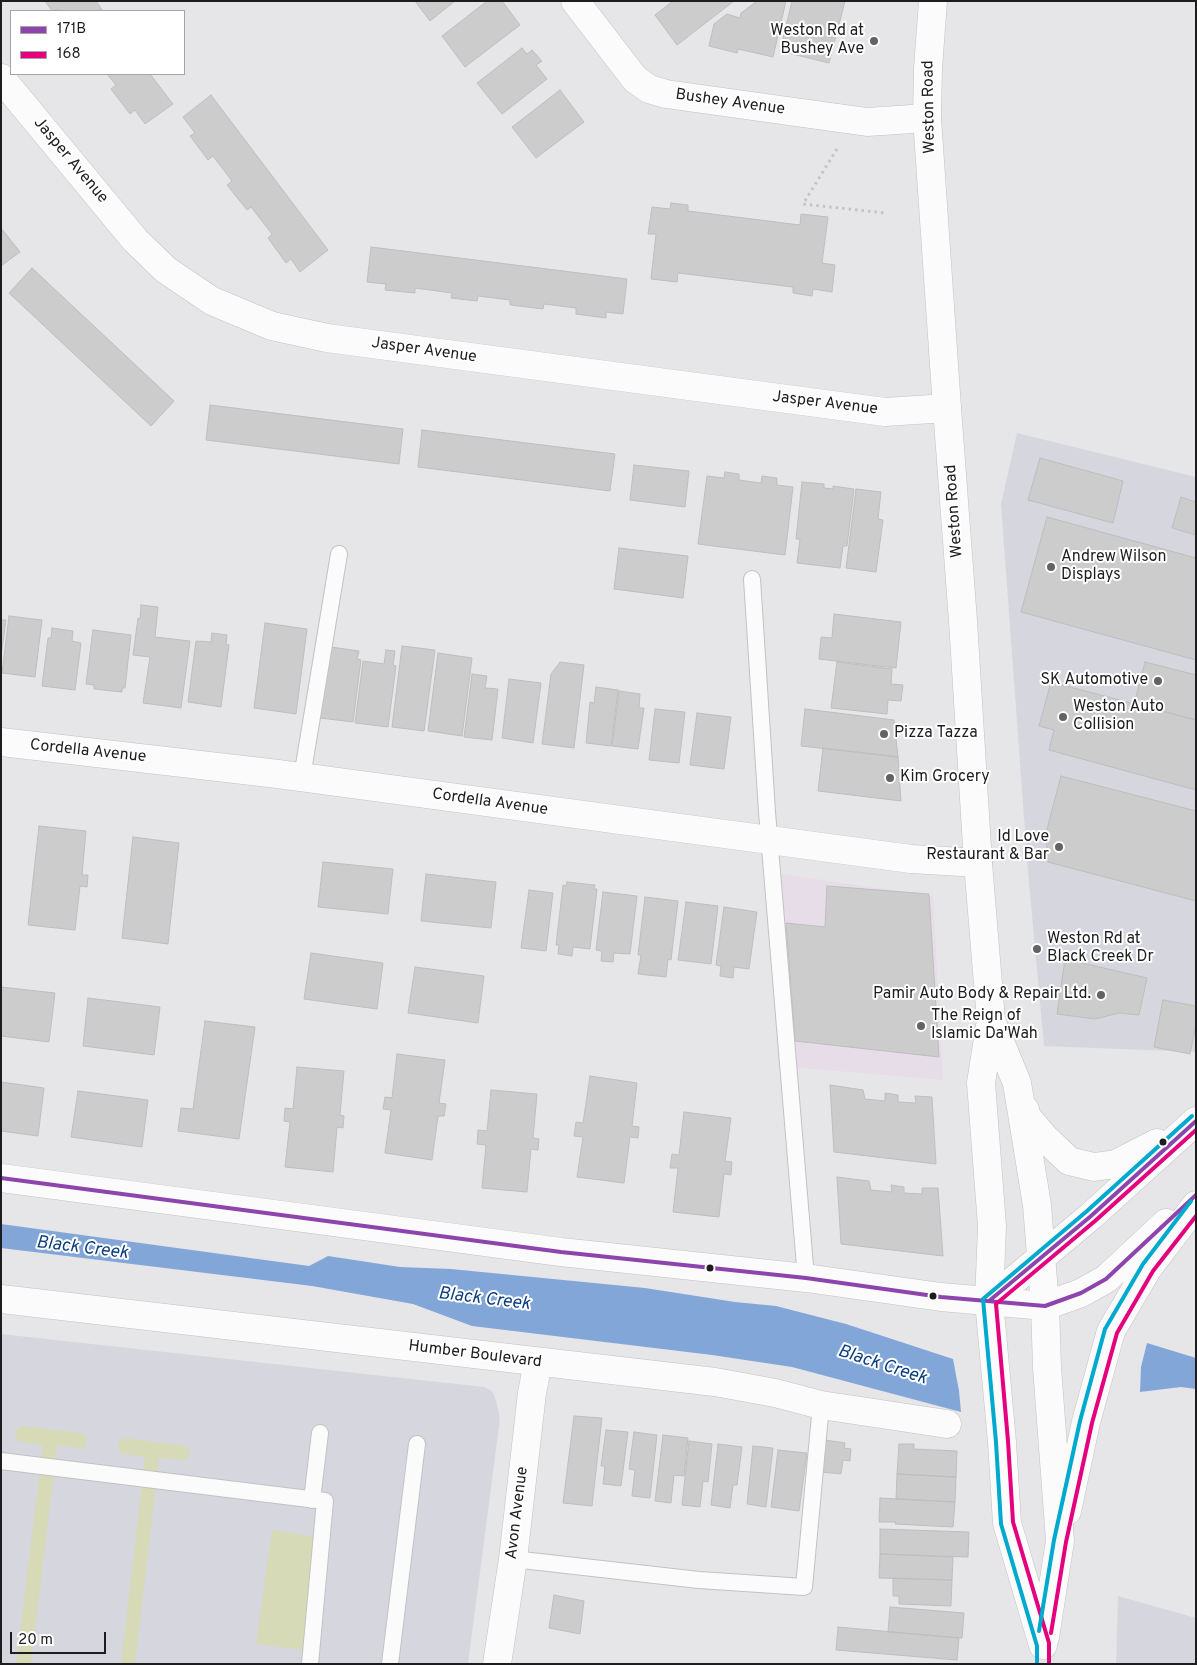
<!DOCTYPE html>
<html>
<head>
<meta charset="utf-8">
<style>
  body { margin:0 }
  #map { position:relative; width:1197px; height:1665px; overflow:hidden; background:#e6e6e9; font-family:Overpass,sans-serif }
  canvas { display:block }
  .frame { position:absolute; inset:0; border:2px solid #1d1d1f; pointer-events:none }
  .legend { position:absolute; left:10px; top:10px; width:175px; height:65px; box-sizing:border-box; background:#fff; border:1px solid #a5a5a5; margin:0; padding:6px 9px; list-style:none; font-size:15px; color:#1d1d1f }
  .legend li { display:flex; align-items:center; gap:10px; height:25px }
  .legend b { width:25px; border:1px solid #a5a5a5 }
  .scale { position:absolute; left:10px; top:1632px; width:96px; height:22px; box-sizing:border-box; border:2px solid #1d1d1f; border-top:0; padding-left:6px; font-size:15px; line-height:18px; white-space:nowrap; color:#1d1d1f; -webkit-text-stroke:4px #fff; paint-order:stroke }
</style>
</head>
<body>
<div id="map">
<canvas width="1197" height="1665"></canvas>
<div class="frame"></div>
<ul class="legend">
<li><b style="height:6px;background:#8e44ad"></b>171B</li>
<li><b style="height:6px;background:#e5007d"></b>168</li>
</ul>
<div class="scale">20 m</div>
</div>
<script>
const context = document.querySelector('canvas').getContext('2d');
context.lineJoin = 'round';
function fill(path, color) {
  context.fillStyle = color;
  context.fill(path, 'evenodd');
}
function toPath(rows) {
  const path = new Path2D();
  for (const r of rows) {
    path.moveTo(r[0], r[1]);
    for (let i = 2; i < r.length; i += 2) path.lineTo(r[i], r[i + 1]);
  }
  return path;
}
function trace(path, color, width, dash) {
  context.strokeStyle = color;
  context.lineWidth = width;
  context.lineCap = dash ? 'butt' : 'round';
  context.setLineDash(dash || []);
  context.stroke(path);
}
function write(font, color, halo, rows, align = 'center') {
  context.font = font + ' Overpass,sans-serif';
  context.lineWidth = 4;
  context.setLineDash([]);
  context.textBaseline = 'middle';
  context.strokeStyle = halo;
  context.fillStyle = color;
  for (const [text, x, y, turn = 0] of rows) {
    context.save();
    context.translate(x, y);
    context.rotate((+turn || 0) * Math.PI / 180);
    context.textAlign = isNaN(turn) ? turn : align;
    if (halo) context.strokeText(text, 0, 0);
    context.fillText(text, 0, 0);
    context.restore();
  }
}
fill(toPath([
  [767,872,933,896,943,1080,778,1066]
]), '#e6dde8');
fill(toPath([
  [1017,433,1196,477,1196,1052,1044,1046,1028,872,1001,504],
  [1,1334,484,1387,492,1391,496,1400,500,1419,468,1664,1,1664],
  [1118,1596,1196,1618,1196,1664,1116,1664]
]), '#d6d6de');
fill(toPath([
  [22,1426,83,1433,87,1437,86,1447,81,1448,57,1446,31,1664,16,1664,43,1445,20,1442,16,1438,15,1433,18,1429],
  [125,1438,185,1446,190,1449,188,1459,184,1460,159,1458,135,1664,121,1664,145,1457,123,1454,119,1450,117,1445,120,1441],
  [272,1530,326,1538,310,1651,256,1644]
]), '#d7dab6');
fill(toPath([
  [1,1224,309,1266,328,1256,400,1267,451,1269,645,1288,735,1302,776,1306,846,1324,953,1359,959,1391,961,1412,792,1367,712,1355,472,1326,413,1304,312,1286,1,1248],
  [1147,1343,1196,1358,1196,1389,1181,1387,1140,1392,1141,1367]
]), '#83a6d8');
const building = toPath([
  [45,1,96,1,103,11,60,11,58,9,52,11,45,1],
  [415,1,455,1,430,21,415,1],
  [487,1,502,1,520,25,465,67,442,36,487,1],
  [673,1,734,1,677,45,655,15,673,1],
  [757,1,786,1,773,57,738,49,737,53,709,46,714,24,727,14,740,18,741,13,757,1],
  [792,1,845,1,829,63,780,51,792,1],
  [522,48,527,54,532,50,542,61,536,65,547,79,502,114,477,83,522,48],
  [107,74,150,74,173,104,145,124,135,110,130,114,111,89,116,85,107,74],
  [560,90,584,122,536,158,512,127,560,90],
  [211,95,328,250,300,272,291,259,286,263,268,238,272,234,251,207,247,210,227,185,232,181,213,156,208,160,190,136,195,133,183,117,211,95],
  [671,203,688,205,688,211,800,225,801,214,828,217,822,263,835,265,832,292,813,289,812,296,793,293,793,287,678,273,677,282,651,279,656,234,648,234,652,207,670,209,671,203],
  [1,228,20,252,1,266,1,228],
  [371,247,627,279,623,314,606,312,606,318,576,314,576,308,544,304,543,309,510,305,510,300,478,296,477,301,451,298,452,293,415,288,415,293,385,290,386,284,367,282,371,247],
  [32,268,174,401,151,426,9,293,32,268],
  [210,405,403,429,399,464,206,440,210,405],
  [422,430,615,454,610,491,418,467,422,430],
  [1040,458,1123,481,1113,523,1028,500,1040,458],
  [634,465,689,471,685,507,630,500,634,465],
  [725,472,739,474,739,480,761,483,762,476,777,478,777,485,793,487,785,555,698,544,707,476,724,478,725,472],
  [802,482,824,484,824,488,833,489,833,486,854,489,847,546,843,546,840,568,797,563,800,539,796,539,802,482],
  [856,489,881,492,878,519,883,520,876,572,846,568,856,489],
  [1181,497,1196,502,1196,535,1172,528,1181,497],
  [1047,517,1196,558,1196,660,1021,612,1047,517],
  [619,548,688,556,683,598,614,589,619,548],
  [141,605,158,607,155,637,190,641,181,708,143,703,150,657,133,655,138,618,140,619,141,605],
  [834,614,901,622,896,668,819,659,821,637,832,638,834,614],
  [9,616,42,620,35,677,2,673,9,616],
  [1,620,6,620,1,656,1,620],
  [265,623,307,629,296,714,254,708,265,623],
  [52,628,73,631,72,641,81,643,75,690,42,686,48,638,51,638,52,628],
  [93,630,131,635,125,688,122,688,122,692,94,689,94,685,86,684,93,630],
  [212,633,227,635,226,644,229,645,221,707,188,702,196,641,211,642,212,633],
  [402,646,435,650,424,731,392,727,402,646],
  [331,647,359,651,357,659,361,660,353,722,320,718,328,656,330,656,331,647],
  [386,650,395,651,393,665,396,666,388,727,355,723,363,661,384,664,386,650],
  [438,653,472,658,462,736,428,731,438,653],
  [560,662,584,665,574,748,542,744,551,674,560,662],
  [837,662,892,669,891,684,903,685,901,701,888,700,887,714,831,708,837,662],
  [1145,662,1196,675,1196,720,1134,704,1145,662],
  [472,674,487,676,485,688,498,689,492,740,464,737,472,674],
  [509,679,541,683,533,743,502,738,509,679],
  [1051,682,1196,720,1196,790,1049,750,1054,730,1039,726,1051,682],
  [596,687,618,690,611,746,586,743,590,702,594,703,596,687],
  [619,691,640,694,639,708,644,708,638,749,612,746,619,691],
  [655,709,685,712,679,763,649,760,655,709],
  [805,709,894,720,898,757,801,746,805,709],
  [697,713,731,717,724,769,690,765,697,713],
  [823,748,898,757,901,801,818,791,823,748],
  [1061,776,1196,811,1196,901,1048,862,1046,833,1061,776],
  [39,826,86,831,82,875,88,875,87,887,80,886,75,930,28,925,39,826],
  [133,837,179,843,168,944,122,938,133,837],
  [323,862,393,869,388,914,318,907,323,862],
  [426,874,496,882,491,928,421,921,426,874],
  [567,882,595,885,594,889,597,889,590,949,573,947,572,956,558,954,559,945,556,945,563,885,566,886,567,882],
  [827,886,929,894,939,1057,795,1041,786,923,825,927,827,886],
  [529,890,553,893,546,951,521,948,529,890],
  [603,892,637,896,630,954,614,953,613,962,601,961,602,951,596,950,603,892],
  [645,897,678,901,671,960,668,959,666,977,638,974,641,955,638,955,645,897],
  [686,902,718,906,711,964,678,960,686,902],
  [724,907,757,912,749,969,734,967,733,978,720,976,721,966,716,965,724,907],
  [311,953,383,963,377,1009,304,999,311,953],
  [1065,959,1147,978,1139,1015,1119,1013,1095,1019,1057,1014,1065,959],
  [415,967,484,976,478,1023,408,1013,415,967],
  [1,987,55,993,49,1042,1,1036,1,987],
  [88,998,160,1007,154,1055,83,1046,88,998],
  [1163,1000,1196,1006,1196,1024,1190,1054,1154,1047,1163,1000],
  [205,1021,255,1027,239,1139,178,1131,181,1108,193,1109,205,1021],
  [397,1054,445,1060,439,1103,446,1104,444,1116,438,1116,432,1160,385,1153,391,1110,383,1109,385,1097,392,1098,397,1054],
  [297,1067,344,1071,340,1115,344,1116,343,1128,337,1127,333,1172,285,1167,290,1122,284,1121,285,1108,293,1109,297,1067],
  [590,1076,637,1083,632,1126,639,1127,638,1138,630,1137,624,1183,577,1177,583,1137,574,1136,576,1122,583,1123,590,1076],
  [1,1082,44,1088,38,1136,1,1131,1,1082],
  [830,1085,863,1090,865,1099,885,1101,885,1093,898,1095,898,1102,916,1103,915,1096,932,1097,936,1164,834,1152,830,1085],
  [491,1090,537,1094,533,1138,539,1139,538,1150,531,1149,527,1192,482,1188,486,1145,477,1144,478,1130,487,1131,491,1090],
  [78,1091,148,1100,142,1147,71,1137,78,1091],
  [684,1112,731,1118,725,1161,732,1162,731,1175,724,1174,719,1217,673,1212,678,1168,670,1168,672,1154,679,1155,684,1112],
  [837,1177,869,1181,871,1190,892,1192,891,1185,904,1187,904,1193,922,1194,922,1188,938,1188,943,1256,841,1244,837,1177],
  [574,1416,602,1418,592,1506,563,1503,574,1416],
  [606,1430,628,1432,621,1486,603,1484,605,1466,601,1466,606,1430],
  [634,1432,657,1435,650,1498,632,1496,635,1470,629,1469,634,1432],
  [663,1435,688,1438,684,1476,674,1475,671,1503,655,1501,663,1435],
  [825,1440,845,1443,844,1448,851,1449,850,1461,843,1460,841,1474,821,1472,825,1440],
  [689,1441,712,1444,708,1482,703,1481,700,1507,682,1505,689,1441],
  [718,1444,742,1447,737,1485,733,1485,730,1508,711,1505,718,1444],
  [899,1444,914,1444,914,1449,957,1451,956,1477,897,1474,899,1444],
  [753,1446,773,1448,766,1507,747,1504,753,1446],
  [778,1450,807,1453,799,1511,771,1507,778,1450],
  [897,1474,956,1477,955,1502,896,1499,897,1474],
  [880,1498,955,1502,953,1527,895,1524,896,1522,879,1522,880,1498],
  [880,1529,969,1532,968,1557,880,1554,880,1529],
  [880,1554,953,1557,952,1580,879,1578,880,1554],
  [893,1578,952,1580,951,1606,899,1604,899,1596,893,1596,893,1578],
  [554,1595,584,1601,580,1634,549,1628,554,1595],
  [890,1607,964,1613,962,1638,888,1632,890,1607],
  [838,1627,959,1638,957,1660,836,1650,838,1627]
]);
fill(building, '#cdcccd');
trace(building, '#bebdbf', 1);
const service = toPath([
  [752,579,767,812,806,1278],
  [302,777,339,554],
  [1,1461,325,1501,310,1664],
  [312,1500,320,1433],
  [513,1559,699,1580,804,1587,821,1405],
  [390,1664,417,1444]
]);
const minor = toPath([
  [575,1,635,79,649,89,666,94,867,122,927,118],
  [1,78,135,240,166,270,212,301,272,326,327,338,885,412,947,408],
  [1,742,278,774,911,859,978,863],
  [1,1299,715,1382,775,1393,821,1405,947,1424],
  [497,1664,513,1559,532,1393,538,1362]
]);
const tertiary = toPath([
  [1,1178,561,1252,806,1278,941,1297,1045,1306]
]);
const secondary = toPath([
  [933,1,928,68,927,118,947,408,963,621,978,863,991,1020,981,1083,992,1226,989,1301,1002,1442,1007,1523,1043,1645],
  [991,1020,1017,1083,1037,1205,1045,1306,1047,1367,1060,1541,1045,1637],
  [1025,1110,1027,1117,1044,1137,1069,1161,1094,1167,1116,1164,1157,1143],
  [989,1301,1091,1216,1196,1121],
  [1045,1306,1081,1293,1106,1279,1166,1223],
  [1067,1511,1086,1422,1111,1331,1148,1268,1196,1205]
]);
trace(service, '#c2c2c4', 18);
trace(minor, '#c2c2c4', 29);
trace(tertiary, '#c2c2c4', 29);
trace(secondary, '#c2c2c4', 29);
trace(toPath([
  [837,149,803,204,885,213]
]), '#c4c4c6', 3, [2.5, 4]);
trace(service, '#fbfbfc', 16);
trace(minor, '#fbfbfc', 28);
trace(tertiary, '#fbfbfc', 28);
trace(secondary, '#fbfbfc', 28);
trace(toPath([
  [1,1178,561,1252,806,1278,941,1297,1045,1306,1081,1293,1106,1279,1196,1195],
  [989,1301,1091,1216,1196,1121]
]), '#8e44ad', 4);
trace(toPath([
  [1051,1633,1066,1542,1092,1423,1117,1333,1153,1271,1196,1216],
  [1049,1664,1049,1643,1013,1522,1008,1441,996,1304,1095,1221,1196,1130]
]), '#e5007d', 4);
trace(toPath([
  [1039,1631,1054,1540,1080,1421,1105,1329,1143,1264,1191,1201],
  [1037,1664,1037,1646,1001,1524,996,1442,983,1299,1087,1211,1192,1116]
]), '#00a9ce', 4);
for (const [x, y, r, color] of [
  [874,41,5,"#636366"],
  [1051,567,5,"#636366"],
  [1158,681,5,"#636366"],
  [1063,717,5,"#636366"],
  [884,734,5,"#636366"],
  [890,778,5,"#636366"],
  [1059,847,5,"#636366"],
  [1037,949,5,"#636366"],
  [1101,995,5,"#636366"],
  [921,1026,5,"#636366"],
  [1163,1142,4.5,"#1d1d1f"],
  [710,1268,4.5,"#1d1d1f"],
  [933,1296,4.5,"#1d1d1f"]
]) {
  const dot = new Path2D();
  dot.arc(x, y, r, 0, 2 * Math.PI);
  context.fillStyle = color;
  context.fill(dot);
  trace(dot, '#fff', 2);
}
write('16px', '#1d1d1f', '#fff', [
  ["Weston Rd at",864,32,"right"],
  ["Bushey Ave",864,50,"right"],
  ["Andrew Wilson",1061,558],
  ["Displays",1061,576],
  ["SK Automotive",1148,681,"right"],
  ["Weston Auto",1073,708],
  ["Collision",1073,726],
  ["Pizza Tazza",894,734],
  ["Kim Grocery",900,778],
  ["Id Love",1049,838,"right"],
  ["Restaurant & Bar",1049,856,"right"],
  ["Weston Rd at",1047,940],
  ["Black Creek Dr",1047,958],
  ["Pamir Auto Body & Repair Ltd.",1091,995,"right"],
  ["The Reign of",931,1017],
  ["Islamic Da'Wah",931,1035]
], 'left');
write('16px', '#1d1d1f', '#fff', [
  ["Bushey Avenue",730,103,8],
  ["Weston Road",930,107,-91],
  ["Jasper Avenue",70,161,50],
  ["Jasper Avenue",424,351,8],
  ["Jasper Avenue",825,404,7],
  ["Weston Road",955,511,-94],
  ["Cordella Avenue",88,752,6],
  ["Cordella Avenue",490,803,8],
  ["Humber Boulevard",475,1355,7],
  ["Avon Avenue",518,1513,-83]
]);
write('italic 18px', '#0b3d7d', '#fff', [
  ["Black Creek",82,1249,7],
  ["Black Creek",484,1300,7],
  ["Black Creek",882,1366,18]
]);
</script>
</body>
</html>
